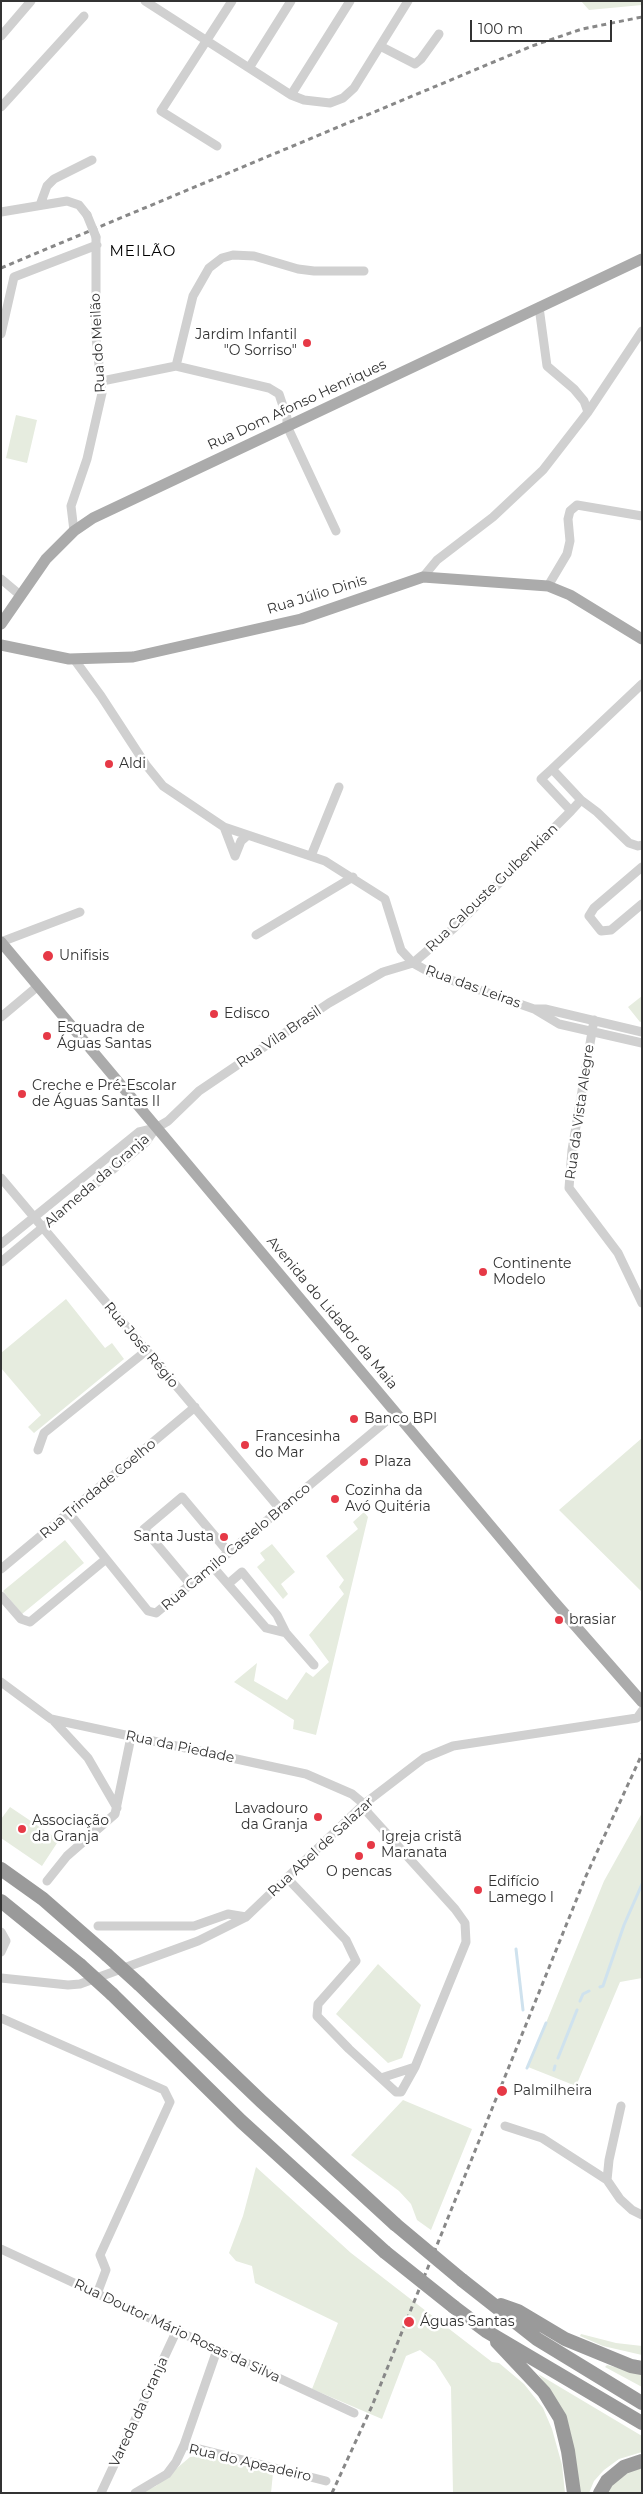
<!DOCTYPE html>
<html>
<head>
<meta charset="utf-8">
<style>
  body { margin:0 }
  #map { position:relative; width:643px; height:2494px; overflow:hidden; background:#fff; font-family:Montserrat,sans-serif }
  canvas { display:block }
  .frame { position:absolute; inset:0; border:2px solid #333; pointer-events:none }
  .scale { position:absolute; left:470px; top:20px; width:142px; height:22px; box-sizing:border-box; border:2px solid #333; border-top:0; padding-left:6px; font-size:15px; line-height:18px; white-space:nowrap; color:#333; -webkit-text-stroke:4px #fff; paint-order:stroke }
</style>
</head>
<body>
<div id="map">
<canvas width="643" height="2494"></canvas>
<div class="frame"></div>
<div class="scale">100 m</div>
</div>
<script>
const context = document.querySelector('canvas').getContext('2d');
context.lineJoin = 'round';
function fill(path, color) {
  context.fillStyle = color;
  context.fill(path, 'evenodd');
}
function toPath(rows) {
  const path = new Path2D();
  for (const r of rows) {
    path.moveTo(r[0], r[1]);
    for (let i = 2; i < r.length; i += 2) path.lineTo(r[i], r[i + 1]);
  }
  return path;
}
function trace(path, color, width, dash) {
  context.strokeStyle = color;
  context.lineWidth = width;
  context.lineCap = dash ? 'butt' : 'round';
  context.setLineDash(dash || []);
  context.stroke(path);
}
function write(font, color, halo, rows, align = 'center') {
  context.font = font + ' Montserrat,sans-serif';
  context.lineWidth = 5;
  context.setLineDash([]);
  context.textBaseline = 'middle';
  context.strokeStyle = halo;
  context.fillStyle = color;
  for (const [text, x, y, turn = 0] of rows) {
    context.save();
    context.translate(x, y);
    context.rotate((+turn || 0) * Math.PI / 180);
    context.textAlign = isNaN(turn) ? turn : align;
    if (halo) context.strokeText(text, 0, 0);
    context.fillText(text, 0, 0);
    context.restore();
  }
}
fill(toPath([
  [581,1,642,1,642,5,589,10],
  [16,415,37,420,27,463,6,458],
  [642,996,642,1021,640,1022,628,1007],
  [66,1299,105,1348,112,1343,124,1359,34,1433,28,1427,41,1415,1,1368,1,1353],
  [642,1438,642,1592,559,1510],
  [364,1512,368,1517,316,1735,293,1729,294,1720,234,1682,257,1663,254,1681,287,1700,306,1672,313,1677,329,1662,309,1635,344,1594,339,1587,344,1580,326,1556,358,1529,353,1522],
  [65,1540,84,1563,22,1614,3,1591],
  [272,1544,295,1572,281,1584,288,1594,283,1599,257,1567,265,1560,260,1553],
  [10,1807,59,1840,42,1866,1,1838,1,1819],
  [642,1813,642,1978,620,1982,576,2086,528,2067,604,1881],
  [378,1964,421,2005,402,2058,388,2063,336,2014],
  [403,2100,472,2129,431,2230,417,2220,411,2204,399,2191,351,2155],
  [256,2167,351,2253,492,2362,499,2363,524,2384,543,2408,552,2429,562,2465,565,2493,453,2493,451,2387,435,2362,420,2350,406,2356,382,2419,312,2389,338,2323,255,2283,252,2266,236,2261,229,2253,243,2216],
  [581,2334,616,2343,642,2346,642,2355,603,2346,580,2336],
  [607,2365,642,2374,642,2387,605,2367],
  [538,2374,642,2436,642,2452,619,2459,604,2470,594,2481,589,2493,578,2493,556,2399],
  [210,2455,244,2459,273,2473,271,2493,141,2493,156,2486,190,2457],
  [642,2468,642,2493,607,2493,613,2484,626,2472]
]), '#e6ecdf');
trace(toPath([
  [516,1949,523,2010],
  [600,1987,603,1986,624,1925,642,1884],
  [580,2001,583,1994,589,1991],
  [558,2058,577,2010],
  [527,2068,546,2023],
  [554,2070,555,2066]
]), '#cfe2ee', 3);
trace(toPath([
  [145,1,291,95,304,100,330,103,343,98,354,88,408,1],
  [1,36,31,1],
  [380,46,415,64,421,59,439,34],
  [249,68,291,1],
  [291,95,350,1],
  [1,107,84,16],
  [217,146,161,111,232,1],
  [40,205,47,186,54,179,92,160],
  [1,212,67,201,79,205,87,215],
  [539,307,547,366,574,389,584,401,588,412],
  [1,334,14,277,97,245],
  [176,366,193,296,209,268,222,258,233,255,254,256,298,269,314,271,364,271],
  [102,381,176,366,269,388,279,394,287,418,287,426,336,531],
  [74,531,71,506,87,459,102,393,96,337,96,237],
  [423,577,437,560,493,517,543,470,588,412,642,331],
  [1,579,20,595],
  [548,586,567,554,570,541,568,519,570,511,577,505,642,516],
  [74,659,101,696,146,765,163,786,224,827,325,861,385,899,401,950,413,963,431,973,534,1009,559,1024,642,1043],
  [552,769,642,684],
  [581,800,571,811,541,779,552,769,581,800,597,812,629,843,638,846,642,845],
  [224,827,235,856],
  [235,856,241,841,248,835],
  [311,856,339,787],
  [642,867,594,908,589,916,601,931,611,930,642,904],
  [256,935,353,877],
  [1,942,80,912],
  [534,1009,545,1009,642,1032],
  [1,1017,38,986],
  [594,1020,572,1150,569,1188,618,1253,642,1303],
  [1,1178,281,1510],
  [1,1244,139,1132,156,1128,168,1121,199,1091,329,1003,383,972,413,963,454,928,571,811],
  [1,1262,146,1142,156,1128],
  [38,1450,44,1433,146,1351],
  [69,1513,148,1611,156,1613,396,1413],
  [213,1567,266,1628,286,1633,277,1615,242,1572,228,1584],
  [1,1569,195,1407],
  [191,1585,144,1529,182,1497,229,1553],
  [1,1596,21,1619,30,1622,106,1559],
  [286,1633,314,1665],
  [1,1682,51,1719,306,1774,352,1794,364,1804,368,1813,455,1909,465,1923,466,1942,415,2067,401,2092,396,2092,349,2049,317,2016,318,2004,356,1961,346,1940,287,1878],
  [52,1719,88,1758,117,1808],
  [47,1881,67,1856,115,1814,131,1737],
  [98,1926,194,1926,228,1914,246,1917],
  [1,1932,6,1941,1,1952],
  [1,1978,68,1985,80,1984,198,1941,246,1917,364,1804,424,1758,453,1746,637,1718,642,1711],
  [1,2018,164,2090,170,2102,100,2255,106,2270,97,2294],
  [381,2078,415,2067],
  [621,2106,609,2160,607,2180,620,2199,632,2210,642,2215],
  [505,2126,542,2138,607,2180],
  [1,2249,354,2413],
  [184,2445,326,2481],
  [101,2493,176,2332],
  [135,2493,167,2474,176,2462,184,2445,217,2350]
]), '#d0d0d0', 9);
trace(toPath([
  [1,624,46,559,74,531,93,518,642,259],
  [1,645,69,659,133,657,301,619,423,577,548,586,570,595,642,639],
  [1,942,551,1598,642,1702]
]), '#ababab', 11);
trace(toPath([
  [1,1869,43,1899,107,1955],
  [1,1901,80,1965],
  [139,1984,261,2101,395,2224],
  [112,1994,241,2121,385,2252],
  [462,2280,537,2339,642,2403],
  [501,2305,518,2311,565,2339,631,2366,642,2368],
  [454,2307,486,2331,642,2423],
  [497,2342,544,2392,560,2418,568,2451,574,2493],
  [600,2493,607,2481,624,2467,642,2461]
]), '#9a9a9a', 14);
trace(toPath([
  [1,268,532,46,582,29,642,17],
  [332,2493,372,2406,586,1876,642,1754]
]), '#888', 3, [5, 4]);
trace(toPath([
  [87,215,96,237]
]), '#d0d0d0', 9);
trace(toPath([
  [107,1955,139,1984],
  [80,1965,112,1994],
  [395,2224,462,2280],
  [385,2252,454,2307]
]), '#9a9a9a', 14);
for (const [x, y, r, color] of [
  [307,343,5,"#e63946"],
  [109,764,5,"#e63946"],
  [48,956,6,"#e63946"],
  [214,1014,5,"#e63946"],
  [47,1036,5,"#e63946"],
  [22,1094,5,"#e63946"],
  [483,1272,5,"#e63946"],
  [354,1419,5,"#e63946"],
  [245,1445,5,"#e63946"],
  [364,1462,5,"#e63946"],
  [335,1499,5,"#e63946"],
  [224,1537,5,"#e63946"],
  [559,1620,5,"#e63946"],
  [318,1817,5,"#e63946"],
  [22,1829,5,"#e63946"],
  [371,1845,5,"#e63946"],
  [359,1856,5,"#e63946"],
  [478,1890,5,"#e63946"],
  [502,2091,6,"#e63946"],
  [409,2322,6,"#e63946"]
]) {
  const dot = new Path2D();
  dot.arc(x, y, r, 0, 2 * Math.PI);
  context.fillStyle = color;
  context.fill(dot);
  trace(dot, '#fff', 2);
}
write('14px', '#333', '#fff', [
  ["Jardim Infantil",297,335,"right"],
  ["\"O Sorriso\"",297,351,"right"],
  ["Aldi",119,764],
  ["Unifisis",59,956],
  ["Edisco",224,1014],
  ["Esquadra de",57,1028],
  ["Águas Santas",57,1044],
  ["Creche e Pré-Escolar",32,1086],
  ["de Águas Santas II",32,1102],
  ["Continente",493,1264],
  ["Modelo",493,1280],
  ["Banco BPI",364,1419],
  ["Francesinha",255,1437],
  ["do Mar",255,1453],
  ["Plaza",374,1462],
  ["Cozinha da",345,1491],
  ["Avó Quitéria",345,1507],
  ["Santa Justa",214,1537,"right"],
  ["brasiar",569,1620],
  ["Lavadouro",308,1809,"right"],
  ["da Granja",308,1825,"right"],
  ["Associação",32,1821],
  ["da Granja",32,1837],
  ["Igreja cristã",381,1837],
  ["Maranata",381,1853],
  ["O pencas",359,1872,"center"],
  ["Edifício",488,1882],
  ["Lamego I",488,1898],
  ["Palmilheira",513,2091],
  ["Águas Santas",420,2322]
], 'left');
write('14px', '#333', '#fff', [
  ["Rua do Meilão",98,343,-93],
  ["Rua Dom Afonso Henriques",297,405,-25],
  ["Rua Júlio Dinis",317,595,-17],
  ["Rua Calouste Gulbenkian",492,888,-44],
  ["Rua das Leiras",473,987,20],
  ["Rua Vila Brasil",279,1037,-34],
  ["Rua da Vista Alegre",580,1112,-82],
  ["Alameda da Granja",97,1181,-41],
  ["Avenida do Lidador da Maia",332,1313,50],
  ["Rua José Régio",141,1345,50],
  ["Rua Trindade Coelho",98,1489,-40],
  ["Rua Camilo Castelo Branco",236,1547,-40],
  ["Rua da Piedade",180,1747,12],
  ["Rua Abel de Salazar",321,1847,-43],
  ["Rua Doutor Mário Rosas da Silva",177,2331,25],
  ["Vareda da Granja",139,2412,-65],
  ["Rua do Apeadeiro",250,2463,13]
]);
context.letterSpacing = '1px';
write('15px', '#000', '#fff', [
  ["MEILÃO",143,252]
]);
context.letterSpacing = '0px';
</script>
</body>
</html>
